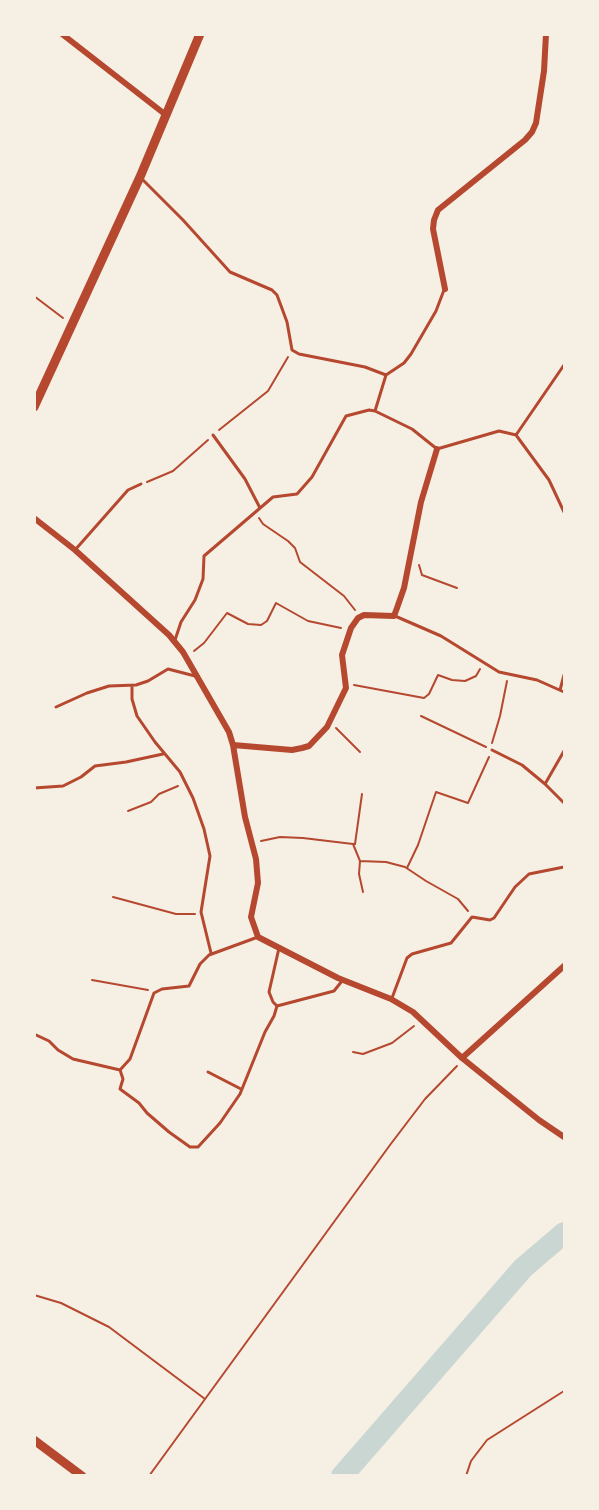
<!DOCTYPE html>
<html>
<head>
<meta charset="utf-8">
<style>
  body { margin:0 }
  #map { position:relative; width:599px; height:1510px; overflow:hidden; background:#f6efe4; font-family:Spectral,serif }
  canvas { display:block }
  .frame { position:absolute; inset:0; border:36px solid #f6efe4; pointer-events:none }
</style>
</head>
<body>
<div id="map">
<canvas width="599" height="1510"></canvas>
<div class="frame"></div>
</div>
<script>
const context = document.querySelector('canvas').getContext('2d');
context.lineJoin = 'round';
function toPath(rows) {
  const path = new Path2D();
  for (const r of rows) {
    path.moveTo(r[0], r[1]);
    for (let i = 2; i < r.length; i += 2) path.lineTo(r[i], r[i + 1]);
  }
  return path;
}
function trace(path, color, width, dash) {
  context.strokeStyle = color;
  context.lineWidth = width;
  context.lineCap = dash ? 'butt' : 'round';
  context.setLineDash(dash || []);
  context.stroke(path);
}
trace(toPath([
  [342,1476,523,1268,564,1233]
]), '#c9d6d2', 22);
trace(toPath([
  [34,296,63,318],
  [219,430,268,391,288,357],
  [147,482,173,471,208,440],
  [259,518,263,524,288,541,295,548,300,562,344,596,355,610],
  [419,565,422,575,457,588],
  [194,651,204,643,227,613,248,624,261,625,267,621,276,603,308,621,341,628],
  [354,685,424,698,429,694,438,675,452,680,465,681,476,676,480,669],
  [421,716,486,747],
  [336,728,360,752],
  [492,743,500,716,507,681],
  [128,811,151,802,159,794,178,786],
  [261,841,280,837,303,838,353,844,360,861,386,862,405,867,426,881,458,899,468,911],
  [353,844,355,844,362,794],
  [360,861,359,874,363,892],
  [407,868,418,845,436,792,468,803,489,757],
  [113,897,176,914,195,914],
  [92,980,148,990],
  [353,1052,363,1054,392,1043,414,1026],
  [34,1295,61,1303,109,1327,205,1399],
  [149,1476,390,1145,425,1099,457,1066],
  [466,1476,471,1461,487,1440,564,1391]
]), '#b5482f', 2);
trace(toPath([
  [142,179,183,220,230,272,272,290,277,295,287,322,292,350,299,354,365,367,386,375],
  [444,290,436,311,411,354,404,363,386,375,375,411,412,429,437,449,499,431,516,435,564,365],
  [213,435,245,479,260,508],
  [516,435,549,480,564,512],
  [75,550,128,490,141,484],
  [395,616,441,636,499,672,537,680,564,692],
  [175,640,181,622,195,600,203,579,204,556,273,497,297,494,312,477,346,416,369,410,375,411],
  [132,685,132,699,137,716,155,742,180,772,193,798,204,829,210,856,201,912,211,953],
  [560,690,564,675],
  [56,707,87,693,109,686,136,685,148,681,168,669,195,676],
  [492,750,522,765,545,784],
  [564,751,545,784,564,803],
  [34,788,63,786,81,777,95,766,126,762,163,754],
  [392,998,407,958,412,954,451,943,472,917,490,920,494,918,515,887,529,874,564,867],
  [277,1006,273,1002,269,992,279,948],
  [34,1034,49,1041,58,1050,73,1059,120,1070,130,1059,154,993,162,989,189,986,200,964,209,955,258,937],
  [120,1070,123,1079,120,1089,139,1103,147,1113,169,1132,190,1147,198,1147,220,1123,240,1094,265,1032,274,1016,277,1006,334,991,342,981],
  [208,1072,241,1089]
]), '#b5482f', 3);
trace(toPath([
  [62,34,166,115],
  [445,289,433,229,434,220,438,210,525,140,532,132,536,123,544,71,546,34],
  [34,518,75,550,169,635,183,652,229,732,233,745,245,817,256,859,258,883,251,917,258,937,338,978,391,999,413,1012,462,1058,539,1120,564,1137],
  [233,745,292,750,302,748,309,746,327,727,346,688,342,655,351,628,358,618,364,615,394,616,397,608,404,588,421,502,437,449],
  [462,1058,564,966]
]), '#b5482f', 6);
trace(toPath([
  [34,407,140,177,200,34],
  [34,1440,82,1476]
]), '#b5482f', 9);
</script>
</body>
</html>
